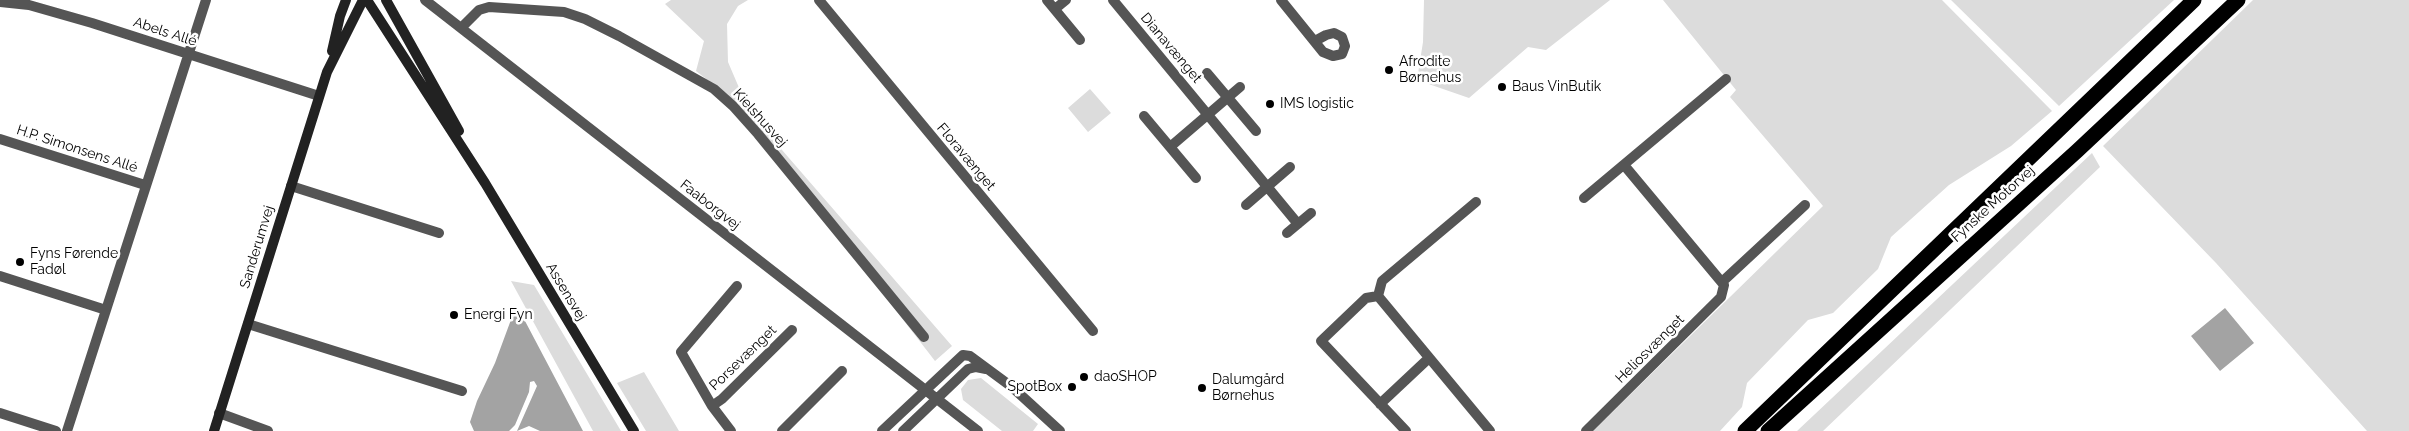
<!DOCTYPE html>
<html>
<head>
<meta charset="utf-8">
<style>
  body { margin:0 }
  canvas { display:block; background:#fff }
</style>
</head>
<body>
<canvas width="2409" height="431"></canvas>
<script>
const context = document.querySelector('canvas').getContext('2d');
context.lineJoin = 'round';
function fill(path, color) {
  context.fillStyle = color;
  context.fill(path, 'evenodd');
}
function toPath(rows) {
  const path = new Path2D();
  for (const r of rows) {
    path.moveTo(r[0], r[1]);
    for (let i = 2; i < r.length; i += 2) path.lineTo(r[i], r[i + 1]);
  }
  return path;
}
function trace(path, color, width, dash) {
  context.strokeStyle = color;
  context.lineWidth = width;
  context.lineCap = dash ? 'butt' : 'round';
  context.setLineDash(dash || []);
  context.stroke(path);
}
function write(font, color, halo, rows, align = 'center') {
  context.font = font + ' Raleway,sans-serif';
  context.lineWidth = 5;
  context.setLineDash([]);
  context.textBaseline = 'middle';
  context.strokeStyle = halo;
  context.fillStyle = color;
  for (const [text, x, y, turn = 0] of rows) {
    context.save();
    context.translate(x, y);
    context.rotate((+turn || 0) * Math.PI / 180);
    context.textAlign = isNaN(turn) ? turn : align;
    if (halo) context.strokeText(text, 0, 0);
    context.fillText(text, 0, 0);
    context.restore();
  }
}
fill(toPath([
  [671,0,748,0,738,6,727,24,728,62,740,90,756,120,952,346,935,361,733,100,696,71,704,41,665,4],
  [1424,0,1610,0,1546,50,1528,47,1469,98,1417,80,1423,42],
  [1663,0,1942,0,2052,111,2011,146,1949,185,1891,237,1878,269,1833,313,1808,320,1747,383,1742,407,1720,431,1593,431,1823,206,1730,97,1736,90],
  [1951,0,2174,0,2059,106],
  [2253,0,2409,0,2409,431,2367,431,2216,263,2103,146],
  [1090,89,1111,113,1088,132,1068,108],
  [2092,153,2100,167,1823,431,1797,431],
  [511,281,534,285,621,431,593,431],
  [644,372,679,431,646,431,617,383],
  [981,378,1038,424,1033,431,1002,431,963,400,961,389,968,380]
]), '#dcdcdc');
fill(toPath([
  [2225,308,2254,343,2220,371,2191,336],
  [517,315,525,321,583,431,540,431,529,426,517,431,537,386,534,381,530,382,529,392,515,425,509,431,474,431,470,422,477,401,495,363,512,317]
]), '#a3a3a3');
trace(toPath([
  [425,0,978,431],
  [819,0,1093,331],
  [1047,0,1080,40],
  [1113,0,1298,224],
  [1281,0,1323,52,1333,56,1342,54,1345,46,1342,37,1334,33,1326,35,1315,41],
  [0,2,29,5,92,23,319,96],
  [1055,9,1066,0],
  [461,28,479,10,489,7,564,12,585,19,619,36,714,89,733,106,758,134,924,337],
  [1207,73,1256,131],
  [1144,116,1196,178],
  [0,139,145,185],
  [1170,147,1240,87],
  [291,186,439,233],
  [1584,198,1726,79],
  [1246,205,1290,167],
  [1287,233,1311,213],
  [0,276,106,310],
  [1722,282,1805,205],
  [1378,296,1366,298,1321,341,1406,431],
  [1378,296,1490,431],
  [1378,296,1382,281,1476,202],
  [248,324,462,391],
  [1380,404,1429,358],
  [712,406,722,399,792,330],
  [0,413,56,431],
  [219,413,268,431],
  [67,431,206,0],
  [731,431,712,406,681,352,737,286],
  [782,431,842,371],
  [882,431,963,355,970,356,1012,387,1060,431],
  [903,431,968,369,976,367,986,369],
  [1586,431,1721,297,1724,285,1624,165]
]), '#555', 10);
trace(toPath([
  [367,0,485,183,634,431],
  [386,0,459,131],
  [332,51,340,16,346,0],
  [214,431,327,72,363,0]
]), '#222', 10);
trace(toPath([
  [1745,431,2194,0],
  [1768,431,2077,151,2238,0]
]), '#000', 15);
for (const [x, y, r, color] of [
  [1389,70,5,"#000"],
  [1502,87,5,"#000"],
  [1270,104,5,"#000"],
  [20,262,5,"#000"],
  [454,315,5,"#000"],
  [1084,377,5,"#000"],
  [1072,387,5,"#000"],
  [1202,388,5,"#000"]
]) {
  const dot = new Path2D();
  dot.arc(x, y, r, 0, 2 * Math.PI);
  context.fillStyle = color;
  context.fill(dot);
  trace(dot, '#fff', 2);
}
write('14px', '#000', '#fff', [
  ["Abels Allé",165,32,18],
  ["Dianavænget",1171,48,50],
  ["Kielshusvej",760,118,48],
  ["H.P. Simonsens Allé",77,149,18],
  ["Floravænget",966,157,50],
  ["Fynske Motorvej",1993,204,-42],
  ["Faaborgvej",710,205,38],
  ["Sanderumvej",257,247,-73],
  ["Assensvej",566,292,59],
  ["Heliosvænget",1650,349,-45],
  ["Porsevænget",743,358,-44]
]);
write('14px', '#000', '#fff', [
  ["Afrodite",1399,62],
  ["Børnehus",1399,78],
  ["Baus VinButik",1512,87],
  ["IMS logistic",1280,104],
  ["Fyns Førende",30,254],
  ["Fadøl",30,270],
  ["Energi Fyn",464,315],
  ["daoSHOP",1094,377],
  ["Dalumgård",1212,380],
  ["Børnehus",1212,396],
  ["SpotBox",1062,387,"right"]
], 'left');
</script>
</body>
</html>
